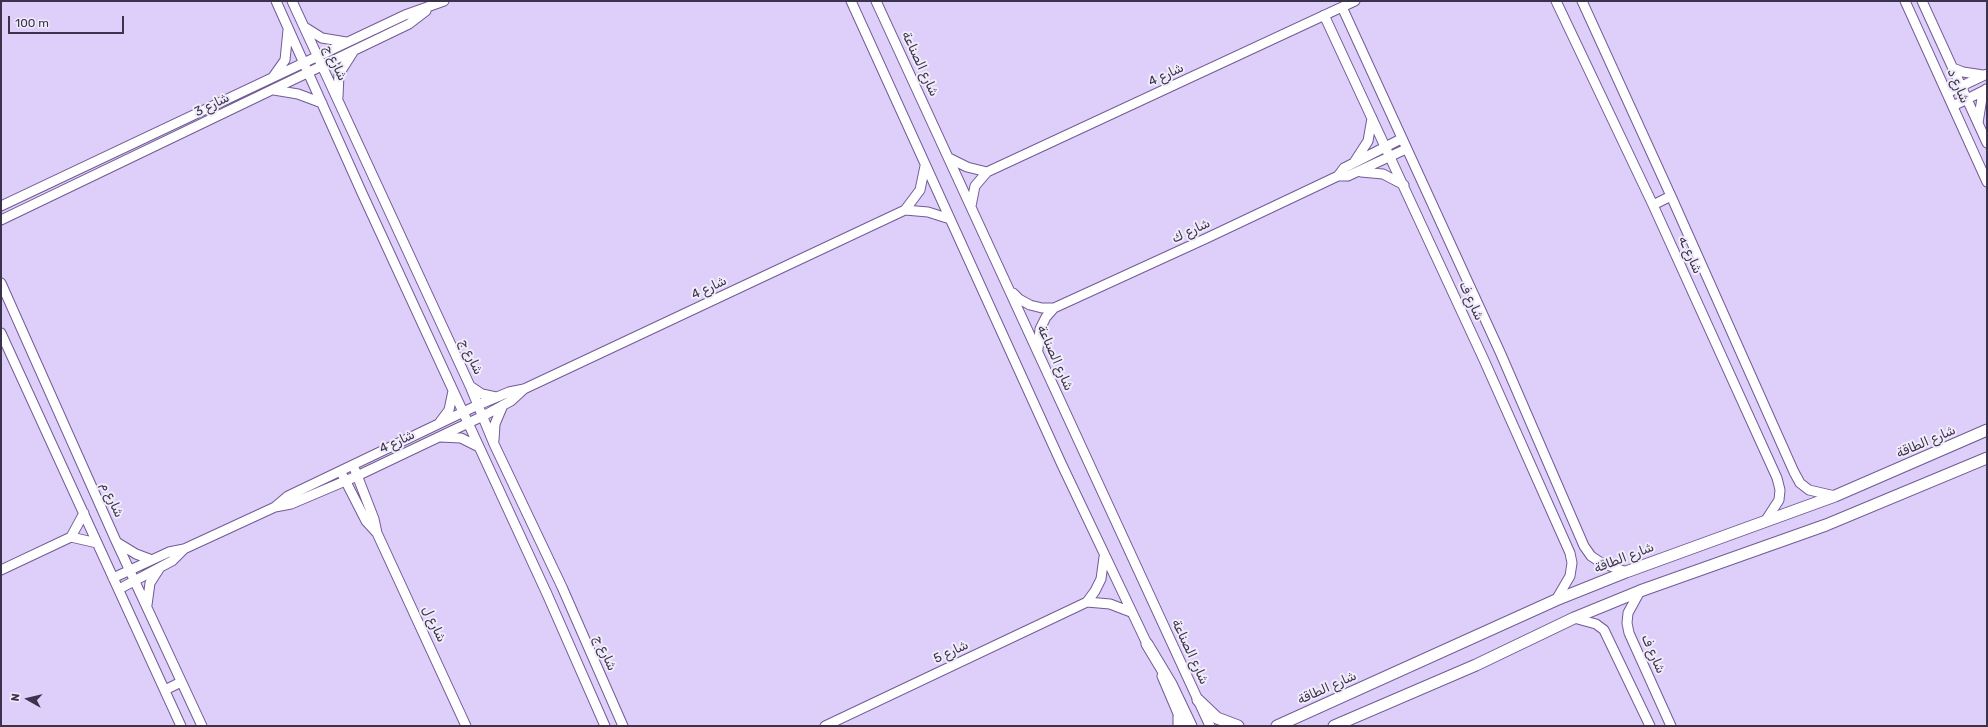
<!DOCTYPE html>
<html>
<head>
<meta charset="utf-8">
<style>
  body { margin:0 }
  #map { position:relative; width:1988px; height:727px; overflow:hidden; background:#e4dcf6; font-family:Rubik,sans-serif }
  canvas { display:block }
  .frame { position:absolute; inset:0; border:2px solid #3b324c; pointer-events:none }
  .north { position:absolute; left:8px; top:679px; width:40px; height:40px; -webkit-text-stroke:3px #f0ecf9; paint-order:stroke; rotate:278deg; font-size:11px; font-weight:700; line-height:16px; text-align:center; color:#3b324c }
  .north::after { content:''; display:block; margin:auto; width:14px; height:18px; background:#3b324c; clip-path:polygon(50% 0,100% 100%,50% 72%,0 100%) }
  .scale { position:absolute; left:8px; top:16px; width:116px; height:18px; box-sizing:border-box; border:2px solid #3b324c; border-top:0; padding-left:5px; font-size:12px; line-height:14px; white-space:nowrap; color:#3b324c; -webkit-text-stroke:3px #f0ecf9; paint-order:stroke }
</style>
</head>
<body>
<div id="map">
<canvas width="1988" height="727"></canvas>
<div class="frame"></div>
<div class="north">N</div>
<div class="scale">100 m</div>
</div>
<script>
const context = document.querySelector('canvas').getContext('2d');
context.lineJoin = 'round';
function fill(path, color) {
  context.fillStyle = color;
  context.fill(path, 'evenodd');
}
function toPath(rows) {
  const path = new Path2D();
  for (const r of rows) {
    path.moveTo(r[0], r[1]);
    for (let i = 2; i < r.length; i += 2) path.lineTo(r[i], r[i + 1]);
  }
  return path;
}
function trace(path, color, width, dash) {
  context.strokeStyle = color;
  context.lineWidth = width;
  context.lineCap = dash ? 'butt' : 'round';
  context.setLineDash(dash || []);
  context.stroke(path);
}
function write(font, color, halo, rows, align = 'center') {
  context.font = font + ' Rubik,"Noto Sans Arabic",sans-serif';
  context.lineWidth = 4;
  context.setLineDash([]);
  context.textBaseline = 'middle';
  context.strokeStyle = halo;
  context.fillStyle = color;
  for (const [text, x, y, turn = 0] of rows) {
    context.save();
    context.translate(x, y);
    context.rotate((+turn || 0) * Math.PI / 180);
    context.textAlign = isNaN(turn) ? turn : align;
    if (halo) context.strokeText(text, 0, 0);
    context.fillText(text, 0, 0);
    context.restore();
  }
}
fill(toPath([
  [1,1,1987,1,1987,726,1,726]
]), '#ddcefa');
const minor = toPath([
  [276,1,362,193,547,594,605,726],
  [292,1,470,386,494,444,562,587,623,726],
  [851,1,1062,465,1150,650],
  [876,1,1210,726],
  [1556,1,1653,205,1777,478,1780,490,1779,500,1766,520],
  [1582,1,1671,196,1794,472,1800,483,1809,490,1835,496],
  [1905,1,1987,182],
  [1922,1,1987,143],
  [1342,7,1500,352,1584,546,1591,556,1600,562,1626,572],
  [1324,15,1484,360,1570,553,1572,563,1570,576,1556,600],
  [306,28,322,38,346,42],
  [1953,68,1963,72,1983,75],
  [273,77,285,60,288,30],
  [274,90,298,94,322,103],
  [1947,93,1987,74],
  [338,97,339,74,353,52],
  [1953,106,1987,89],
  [1978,123,1982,98,1986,89],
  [949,158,967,167,987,172],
  [1355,161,1368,141,1372,118],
  [1361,172,1383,174,1404,185],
  [1338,176,1348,176,1406,149],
  [1653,205,1671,196],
  [1,206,405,15,444,1],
  [971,206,975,186,987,172,1355,1],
  [905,210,920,190,925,166],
  [1,220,409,24,426,11],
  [1,283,116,541,202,726],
  [1013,293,1019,299,1030,305,1042,308,1054,308,1207,238,1338,176,1344,168,1401,139],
  [1,333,181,726],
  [1038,349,1040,329,1046,317,1054,308],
  [470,386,482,394,496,397],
  [440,422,449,410,453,391],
  [440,437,461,438,479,447],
  [494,440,495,424,503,405],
  [355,470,374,519,377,533,466,726],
  [343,476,366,521,376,532],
  [275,507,288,496,478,405,509,392,524,389,905,210,928,212,950,219],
  [71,537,97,543],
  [118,543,136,554,152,560],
  [1,570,71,537,84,513],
  [113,578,169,552,184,549,275,507,291,504,357,476,483,416,511,401,523,390],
  [119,589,172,561,184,549],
  [1640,591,1628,613,1627,623,1629,633,1671,726],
  [1087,602,1110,604,1131,612],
  [147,605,150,583,159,569],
  [1574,618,1596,624,1604,630,1650,726],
  [1162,676,1182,723],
  [165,690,181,682],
  [825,726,1087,602,1095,591,1101,579,1104,557]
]);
const major = toPath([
  [1147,644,1171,684,1191,726],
  [1198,700,1217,718,1238,726],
  [1179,726,1179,717],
  [1277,726,1556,600,1626,572,1835,496,1987,430],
  [1334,726,1476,665,1574,618,1640,591,1826,525,1987,458]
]);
trace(minor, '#715b95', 11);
trace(major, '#715b95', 13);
trace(minor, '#fff', 9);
trace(major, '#fff', 11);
write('13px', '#3b324c', '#f0ecf9', [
  ["شارع ج",335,63,65],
  ["شارع الصناعة",920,64,65],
  ["شارع 4",1166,75,-25],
  ["شارع د",1958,86,66],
  ["شارع 3",212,105,-26],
  ["شارع ك",1191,231,-25],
  ["شارع ـه",1690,255,66],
  ["شارع 4",709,288,-25],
  ["شارع ف",1471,301,65],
  ["شارع ج",471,357,65],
  ["شارع الصناعة",1055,358,66],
  ["شارع 4",397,442,-25],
  ["شارع الطاقة",1926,442,-23],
  ["شارع م",112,500,66],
  ["شارع الطاقة",1624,558,-21],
  ["شارع ل",434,624,65],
  ["شارع 5",951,652,-25],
  ["شارع الصناعة",1190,652,65],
  ["شارع ج",605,653,66],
  ["شارع ف",1653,654,66],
  ["شارع الطاقة",1327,688,-24]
]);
</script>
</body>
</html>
